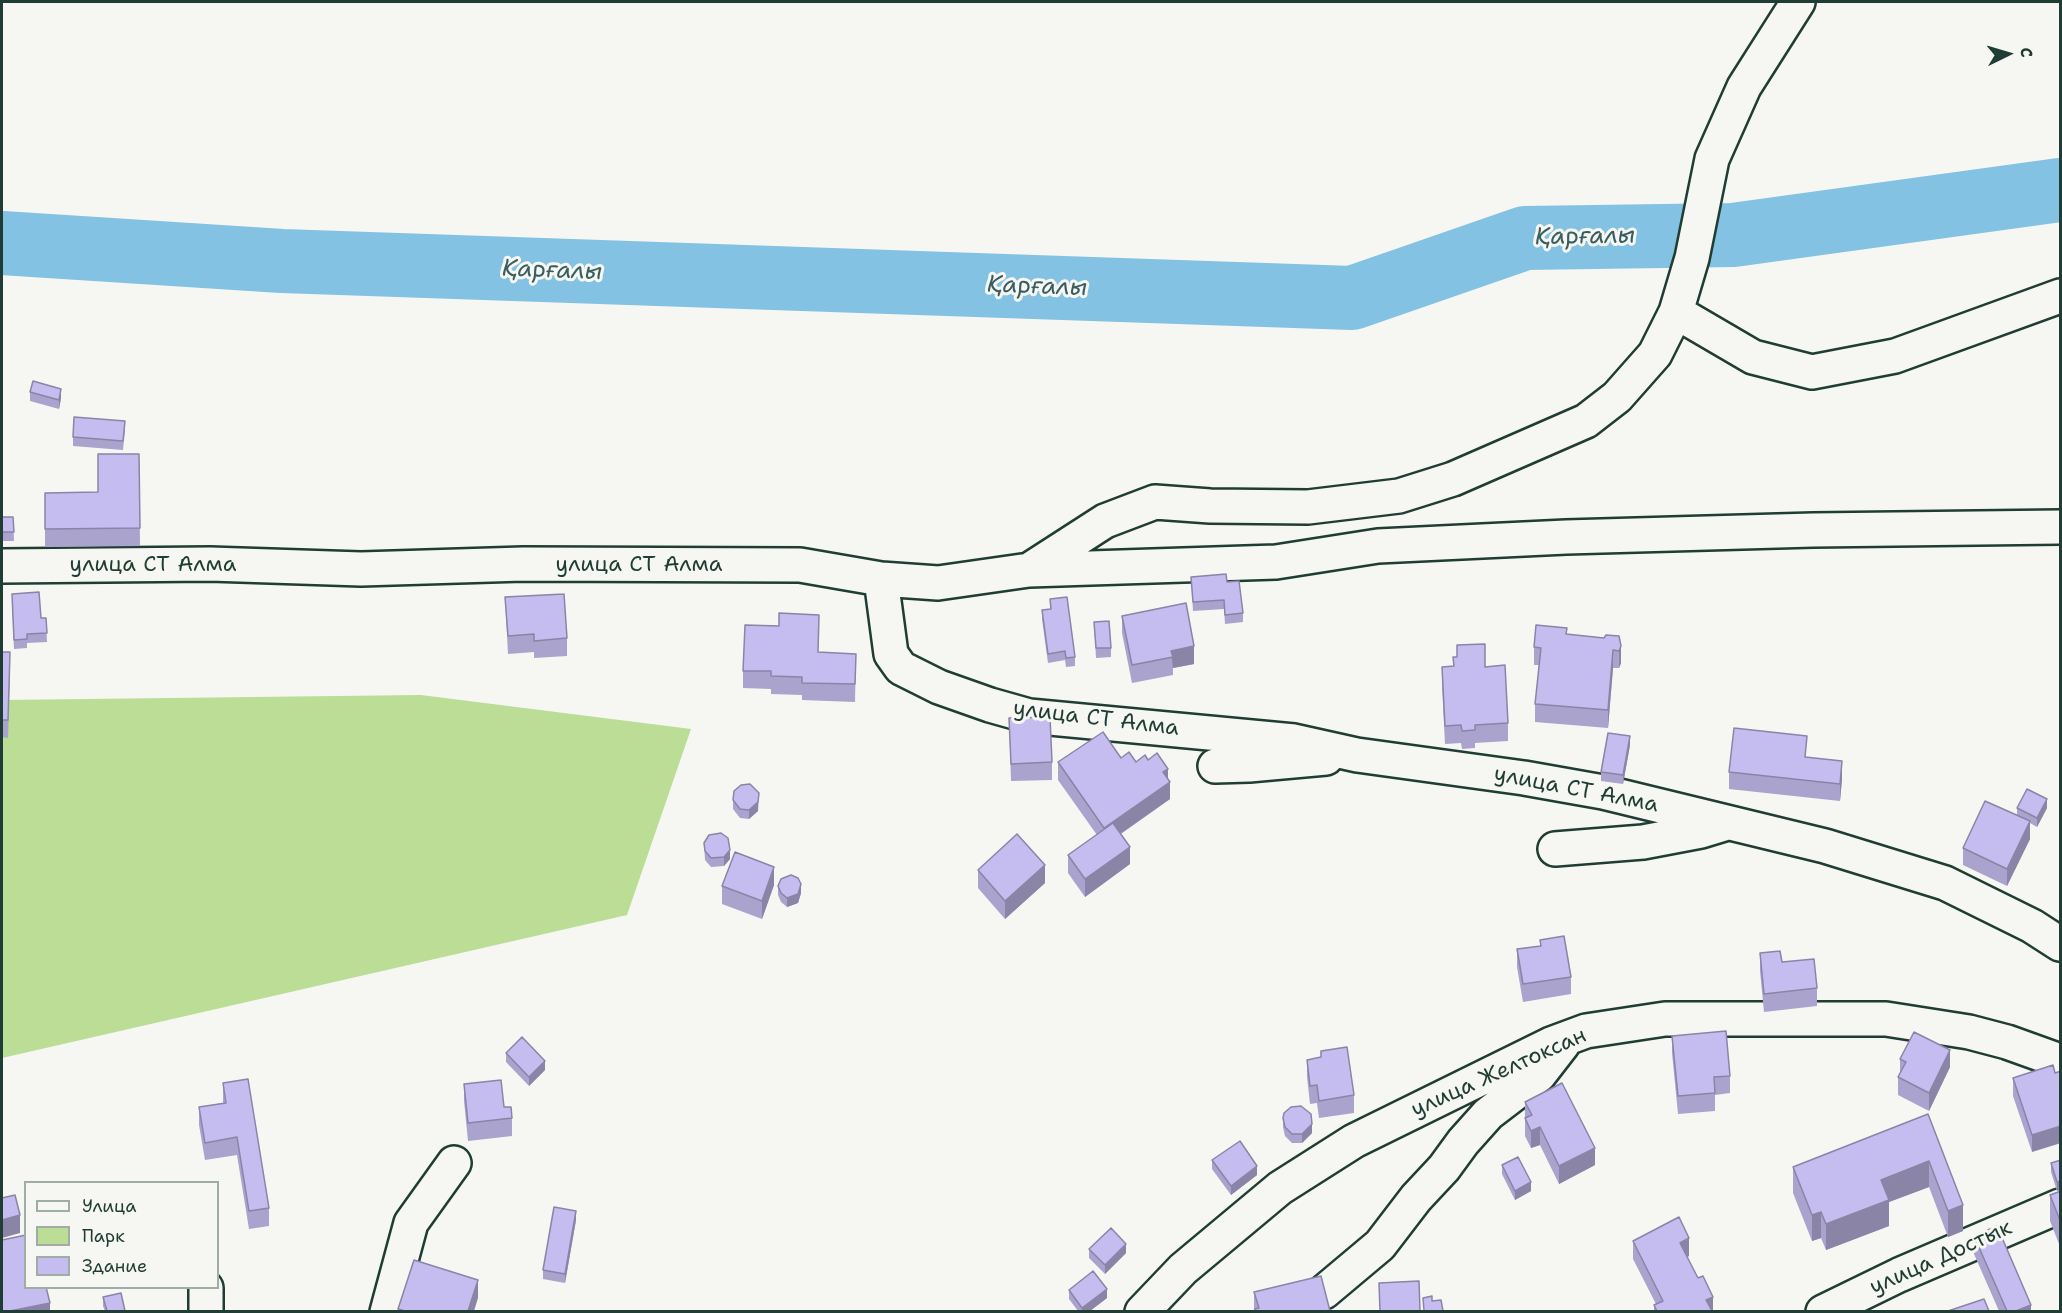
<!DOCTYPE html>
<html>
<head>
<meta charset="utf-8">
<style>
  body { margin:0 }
  #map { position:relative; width:2062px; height:1313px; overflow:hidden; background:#f6f6f2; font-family:"Shantell Sans",sans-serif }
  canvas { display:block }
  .frame { position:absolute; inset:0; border:3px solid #1f3d34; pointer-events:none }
  .legend { position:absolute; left:24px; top:1181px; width:195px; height:108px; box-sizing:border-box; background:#f6f6f2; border:2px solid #a0aca6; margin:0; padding:8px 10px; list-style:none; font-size:18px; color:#1f3d34 }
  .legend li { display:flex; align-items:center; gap:12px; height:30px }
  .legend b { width:30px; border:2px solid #a0aca6 }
  .north { position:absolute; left:1978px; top:24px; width:60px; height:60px; -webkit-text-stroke:4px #f6f6f2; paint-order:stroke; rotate:85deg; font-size:16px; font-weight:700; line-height:24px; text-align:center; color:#1f3d34 }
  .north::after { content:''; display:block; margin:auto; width:21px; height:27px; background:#1f3d34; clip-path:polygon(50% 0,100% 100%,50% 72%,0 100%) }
</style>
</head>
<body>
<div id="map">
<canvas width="2062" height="1313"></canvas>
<div class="frame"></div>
<ul class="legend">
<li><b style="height:8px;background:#f6f6f2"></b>Улица</li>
<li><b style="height:16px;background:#bbdd96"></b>Парк</li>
<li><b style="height:16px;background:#c5bdef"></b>Здание</li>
</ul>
<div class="north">С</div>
</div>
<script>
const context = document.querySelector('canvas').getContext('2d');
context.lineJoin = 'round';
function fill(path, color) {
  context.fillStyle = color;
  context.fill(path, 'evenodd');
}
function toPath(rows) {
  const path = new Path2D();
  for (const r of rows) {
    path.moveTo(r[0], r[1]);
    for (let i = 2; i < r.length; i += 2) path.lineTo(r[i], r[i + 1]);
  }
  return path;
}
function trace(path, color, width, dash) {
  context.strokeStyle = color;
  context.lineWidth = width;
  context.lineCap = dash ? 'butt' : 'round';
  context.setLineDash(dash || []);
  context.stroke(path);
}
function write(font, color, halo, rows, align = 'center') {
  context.font = font + ' "Shantell Sans",sans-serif';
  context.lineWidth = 6;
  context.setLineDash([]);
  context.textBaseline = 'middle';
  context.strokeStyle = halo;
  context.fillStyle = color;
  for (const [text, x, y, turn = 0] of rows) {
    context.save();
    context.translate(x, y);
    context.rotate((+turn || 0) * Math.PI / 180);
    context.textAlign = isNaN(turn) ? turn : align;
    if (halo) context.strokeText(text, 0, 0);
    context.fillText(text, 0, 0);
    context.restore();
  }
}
fill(toPath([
  [421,695,691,729,627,915,2,1058,2,700]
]), '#bbdd96');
trace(toPath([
  [2,243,282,261,1352,298,1525,238,1733,235,2060,190]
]), '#83c2e3', 64);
const minor = toPath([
  [1676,312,1753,357,1812,372,1895,356,2060,296],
  [2,566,210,564,361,569,523,564,800,565,881,579,938,583,1029,570,1105,521,1155,502,1210,506,1308,507,1399,496,1453,479,1586,421,1617,397,1655,354,1676,312,1692,258,1712,159,1744,87,1798,2],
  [1029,570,1276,562,1378,546,1566,537,1813,530,2060,527],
  [881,579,891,654,901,668,939,687,990,705,1029,716,1294,741,1357,755,1524,778,1603,792,1825,846,1945,883,2032,926,2060,944],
  [1215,766,1249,765,1326,758],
  [1555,849,1643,842,1701,831,1724,824],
  [1324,1292,1380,1245,1416,1198,1444,1168,1463,1142,1488,1114,1539,1075,1563,1044],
  [206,1312,206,1288],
  [387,1312,411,1223,454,1163],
  [1142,1312,1183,1269,1280,1188,1354,1141,1551,1044,1586,1031,1665,1019,1886,1019,1969,1032,2007,1042,2060,1061],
  [1823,1312,1899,1275,2060,1206]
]);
trace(minor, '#1f3d34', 38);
trace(minor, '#f6f6f2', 33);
fill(toPath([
  [30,392,61,398,59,409,30,401],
  [125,430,123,450,73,446,73,437],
  [139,454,140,546,45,547,45,493,98,492],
  [2,517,13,517,14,541,2,541],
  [1191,577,1227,582,1243,613,1243,622,1225,624,1224,609,1193,611],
  [505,597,567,638,567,656,534,658,534,652,508,654],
  [1050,599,1075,657,1075,666,1066,667,1065,660,1048,663,1042,619,1042,610,1050,609],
  [12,603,41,618,46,618,47,642,27,643,27,648,14,649],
  [1122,616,1194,664,1173,668,1173,675,1132,683,1122,633],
  [1094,622,1111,648,1111,657,1096,658],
  [1567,634,1604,638,1619,636,1621,663,1619,668,1613,668,1608,728,1535,722,1535,704,1539,665,1534,665,1534,647],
  [2,652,10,670,8,738,2,737],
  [818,653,856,654,855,702,802,700,802,695,771,694,771,689,743,688,743,671],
  [1453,657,1485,667,1508,723,1508,741,1475,743,1475,748,1462,749,1461,743,1445,744,1442,685,1442,667,1453,666],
  [1009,718,1052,762,1052,780,1011,781],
  [1630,745,1623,784,1601,781,1601,772],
  [1807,757,1842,779,1840,801,1729,789,1729,772],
  [1121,758,1136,762,1148,760,1168,779,1170,799,1121,834,1130,864,1085,897,1068,873,1068,855,1097,835,1058,780,1058,762],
  [733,800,758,811,749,819,740,818,733,809],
  [2017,808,2047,808,2037,827,2030,823,2030,839,2007,886,1963,865,1963,848,2017,816],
  [704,843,730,859,724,866,711,867,705,860],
  [978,870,1045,883,1005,919,978,888],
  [774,885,762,919,722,904,722,886],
  [778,886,801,893,798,903,787,907,781,902,778,895],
  [1540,940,1571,977,1571,994,1523,1002,1517,967,1517,949,1540,946],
  [1760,953,1817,988,1817,1006,1764,1012,1760,971],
  [1672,1036,1730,1076,1730,1093,1715,1095,1715,1111,1678,1114,1672,1053],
  [1321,1051,1354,1095,1354,1113,1319,1118,1317,1103,1310,1104,1307,1077,1307,1060,1321,1057],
  [506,1053,545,1070,529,1086,506,1062],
  [1900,1059,1950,1067,1929,1111,1898,1095,1898,1077,1900,1073],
  [2055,1073,2032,1152,2013,1096,2013,1078],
  [223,1083,269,1208,269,1226,249,1229,237,1155,205,1160,199,1125,199,1107,223,1103],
  [464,1084,504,1107,512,1118,512,1136,468,1141,464,1101],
  [1525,1102,1595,1165,1559,1184,1540,1145,1531,1148,1525,1136],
  [1928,1114,1963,1231,1948,1237,1929,1187,1889,1202,1889,1226,1826,1250,1821,1238,1812,1241,1793,1193,1793,1167],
  [1283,1118,1312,1133,1302,1143,1292,1143,1285,1136,1283,1127],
  [1212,1160,1257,1175,1231,1195,1212,1169],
  [2061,1160,2057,1191,2051,1172,2051,1163],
  [1502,1165,1531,1191,1515,1200,1502,1174],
  [2061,1191,2061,1249,2050,1221,2050,1195],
  [576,1220,565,1283,543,1279,543,1270],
  [1974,1236,2031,1311,1999,1311,1974,1254],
  [1633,1241,1689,1256,1687,1257,1713,1311,1654,1311,1654,1305,1656,1304,1633,1259],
  [1089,1249,1126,1253,1105,1274,1089,1258],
  [1069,1290,1107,1298,1090,1311,1078,1311,1069,1299],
  [1254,1292,1330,1311,1254,1311],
  [103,1297,125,1311,105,1311,103,1306]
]), '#a9a3ce');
fill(toPath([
  [61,389,61,398,59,409,59,400],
  [1194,646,1194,664,1173,668,1171,651],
  [1621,646,1621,663,1619,668,1619,651],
  [1613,650,1613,668,1608,728,1608,710],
  [1630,736,1630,745,1623,784,1623,775],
  [1842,761,1842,779,1840,801,1840,784],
  [1168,769,1168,783,1170,782,1170,799,1104,845,1104,828,1163,772],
  [759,793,758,811,749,819,749,810],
  [2047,799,2047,808,2037,827,2037,818],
  [2030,821,2030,839,2007,886,2007,869],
  [1130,847,1130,864,1085,897,1085,879],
  [730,850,730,859,724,866,724,857],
  [1045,865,1045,883,1005,919,1005,901],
  [774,867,774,885,762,919,762,901],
  [801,884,801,893,798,903,787,907,787,898],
  [1950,1050,1950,1067,1929,1111,1929,1093],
  [545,1061,545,1070,529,1086,529,1077],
  [1312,1124,1312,1133,1302,1143,1302,1134],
  [2061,1126,2061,1143,2032,1152,2032,1135],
  [1540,1127,1540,1145,1531,1148,1531,1131],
  [1595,1148,1595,1165,1559,1184,1559,1166],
  [1929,1161,1929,1187,1889,1202,1889,1226,1826,1250,1826,1224,1881,1180],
  [1257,1166,1257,1175,1231,1195,1231,1186],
  [2061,1181,2061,1190,2057,1191,2057,1182],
  [1531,1182,1531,1191,1515,1200,1515,1191],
  [1963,1205,1963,1231,1948,1237,1948,1211],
  [576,1211,576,1220,565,1283,565,1274],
  [1821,1212,1821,1238,1812,1241,1812,1215],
  [20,1215,20,1233,2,1238,2,1220],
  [1689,1238,1689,1256,1680,1261,1680,1243],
  [1126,1244,1126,1253,1105,1274,1105,1265],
  [478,1280,478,1298,474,1311,468,1311],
  [1107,1289,1107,1298,1090,1311,1082,1311,1082,1308],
  [1713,1297,1713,1311,1706,1311,1706,1300],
  [50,1303,50,1311,10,1311],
  [2031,1305,2031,1311,2016,1311]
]), '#8a84a7');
const building = toPath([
  [33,381,61,389,59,400,30,392,33,381],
  [74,417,125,421,123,441,73,437,74,417],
  [98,454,139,454,140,528,45,529,45,493,98,492,98,454],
  [2,517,13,517,14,532,2,532,2,517],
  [1226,574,1227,582,1239,581,1243,613,1225,615,1224,600,1193,602,1191,577,1226,574],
  [39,592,41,618,46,618,47,633,27,634,27,639,14,640,12,594,39,592],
  [564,594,567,638,534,641,534,634,508,636,505,597,564,594],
  [1067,597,1075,657,1066,658,1065,651,1048,654,1042,610,1051,609,1050,599,1067,597],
  [1186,603,1194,646,1171,651,1173,657,1132,665,1122,616,1186,603],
  [779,613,819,615,818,652,856,654,855,684,802,683,802,677,771,676,771,671,743,671,745,625,779,626,779,613],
  [1109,621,1111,648,1096,648,1094,622,1109,621],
  [1536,625,1567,628,1566,634,1604,638,1606,635,1619,636,1621,646,1619,651,1613,650,1608,710,1535,704,1541,648,1534,647,1536,625],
  [1485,644,1485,667,1505,665,1508,723,1475,725,1475,730,1462,731,1461,725,1445,726,1442,667,1454,666,1453,657,1457,657,1457,645,1485,644],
  [2,652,10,652,8,720,2,720,2,652],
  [1050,717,1052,762,1011,764,1009,718,1050,717],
  [1734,728,1807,736,1805,757,1842,761,1840,784,1729,772,1734,728],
  [1103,732,1121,758,1129,752,1136,762,1145,755,1148,760,1157,753,1168,769,1163,772,1170,782,1104,828,1058,762,1103,732],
  [1608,733,1630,736,1623,775,1601,772,1608,733],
  [750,784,759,793,758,802,749,810,740,809,733,800,734,791,741,785,750,784],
  [2027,789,2047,799,2037,818,2017,808,2027,789],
  [1985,801,2030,821,2007,869,1963,848,1985,801],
  [1113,823,1130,847,1085,879,1068,855,1113,823],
  [721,833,728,838,730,850,724,857,711,858,705,851,704,843,709,835,721,833],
  [1017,834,1045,865,1005,901,978,870,1017,834],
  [735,852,774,867,762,901,722,886,735,852],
  [791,875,798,878,801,884,798,894,787,898,781,893,778,886,781,879,791,875],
  [1564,936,1571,977,1523,984,1517,949,1541,946,1540,940,1564,936],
  [1780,951,1782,962,1814,959,1817,988,1764,994,1760,953,1780,951],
  [1726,1031,1730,1076,1714,1077,1715,1093,1678,1096,1672,1036,1726,1031],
  [1914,1032,1950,1050,1929,1093,1898,1077,1906,1062,1900,1059,1914,1032],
  [522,1037,545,1061,529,1077,506,1053,522,1037],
  [1347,1047,1354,1095,1319,1101,1317,1085,1310,1086,1307,1060,1321,1057,1321,1051,1347,1047],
  [2053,1065,2055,1073,2061,1071,2061,1126,2032,1135,2013,1078,2053,1065],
  [248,1079,269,1208,249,1211,237,1137,205,1143,199,1107,226,1103,223,1083,248,1079],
  [501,1080,504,1107,511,1107,512,1118,468,1123,464,1084,501,1080],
  [1562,1083,1595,1148,1559,1166,1540,1127,1531,1131,1525,1118,1532,1115,1525,1102,1562,1083],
  [1301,1106,1311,1114,1312,1124,1302,1134,1292,1134,1285,1127,1283,1118,1284,1113,1291,1107,1301,1106],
  [1928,1114,1963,1205,1948,1211,1929,1161,1881,1180,1889,1200,1826,1224,1821,1212,1812,1215,1793,1167,1928,1114],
  [1240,1141,1257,1166,1231,1186,1212,1160,1240,1141],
  [1518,1157,1531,1182,1515,1191,1502,1165,1518,1157],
  [2061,1160,2061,1181,2057,1182,2051,1163,2061,1160],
  [2061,1191,2061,1223,2050,1195,2061,1191],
  [15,1195,20,1215,2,1220,2,1198,15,1195],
  [554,1207,576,1211,565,1274,543,1270,554,1207],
  [1679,1217,1689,1238,1680,1243,1698,1278,1703,1276,1713,1297,1706,1300,1712,1311,1657,1311,1654,1305,1663,1301,1633,1241,1679,1217],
  [1997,1226,2031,1305,2016,1311,2007,1311,1974,1236,1997,1226],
  [1111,1228,1126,1244,1105,1265,1089,1249,1111,1228],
  [26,1235,26,1287,46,1287,50,1303,10,1311,2,1311,2,1240,26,1235],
  [414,1260,478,1280,468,1311,405,1311,398,1309,414,1260],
  [1093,1271,1107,1289,1082,1308,1069,1290,1093,1271],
  [1321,1276,1330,1311,1255,1311,1255,1309,1259,1308,1254,1292,1321,1276],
  [1419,1281,1420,1311,1380,1311,1379,1283,1419,1281],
  [121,1293,125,1311,107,1311,103,1297,121,1293],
  [1432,1296,1432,1301,1441,1300,1443,1311,1424,1311,1423,1298,1432,1296],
  [1984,1299,1989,1311,1948,1311,1984,1299]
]);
fill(building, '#c5bdef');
trace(building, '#8a84a7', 1.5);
write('22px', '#1f3d34', '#f6f6f2', [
  ["улица СТ Алма",153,565],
  ["улица СТ Алма",639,565],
  ["улица СТ Алма",1096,719,7],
  ["улица СТ Алма",1576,790,11],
  ["улица Желтоксан",1499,1073,-24],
  ["улица Достык",1941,1258,-24]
]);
write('italic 24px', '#385e60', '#f6f6f2', [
  ["Қарғалы",1585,237,-1],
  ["Қарғалы",552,271,2],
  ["Қарғалы",1037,287,2]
]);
</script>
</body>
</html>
